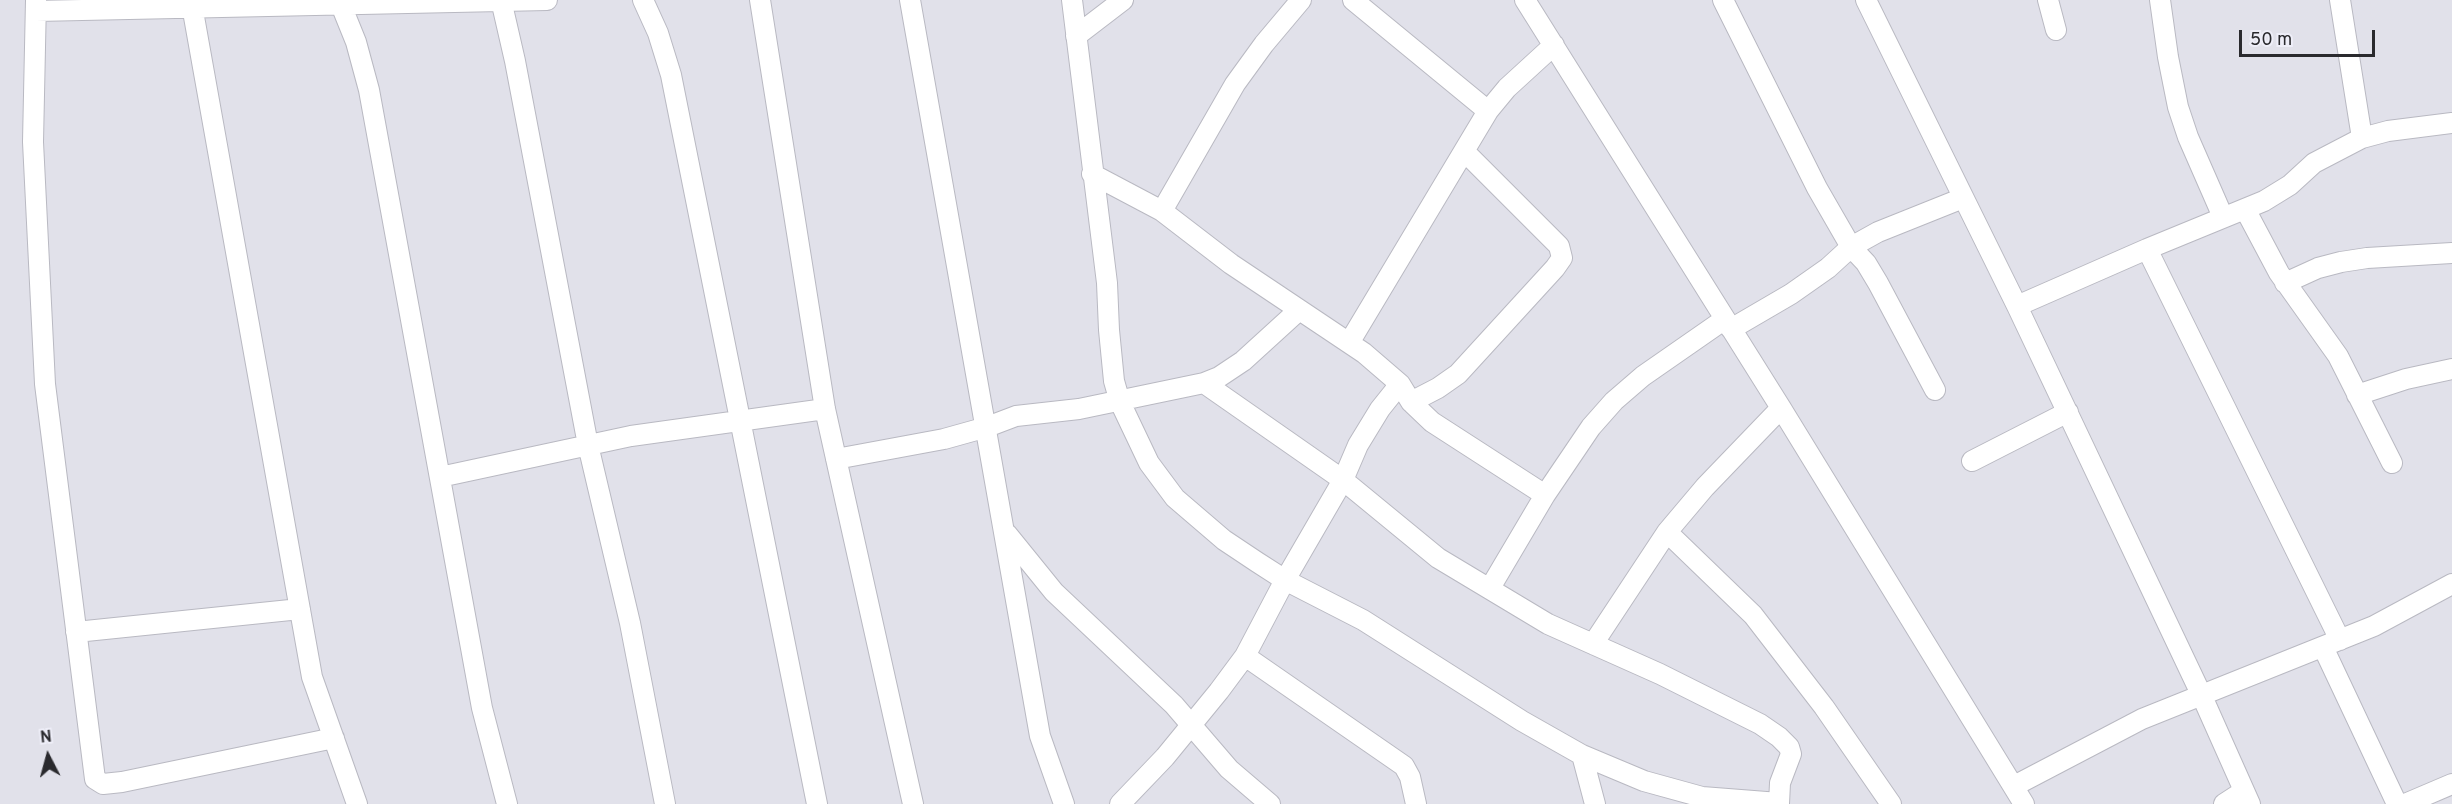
<!DOCTYPE html>
<html>
<head>
<meta charset="utf-8">
<style>
  body { margin:0 }
  #map { position:relative; width:2452px; height:804px; overflow:hidden; background:#e1e1ea; font-family:Overpass,sans-serif }
  canvas { display:block }
  .north { position:absolute; left:18px; top:726px; width:60px; height:60px; -webkit-text-stroke:4px #eeeef8; paint-order:stroke; rotate:354deg; font-size:16px; font-weight:700; line-height:24px; text-align:center; color:#2a2a2e }
  .north::after { content:''; display:block; margin:auto; width:21px; height:27px; background:#2a2a2e; clip-path:polygon(50% 0,100% 100%,50% 72%,0 100%) }
  .scale { position:absolute; left:2239px; top:30px; width:136px; height:27px; box-sizing:border-box; border:3px solid #2a2a2e; border-top:0; padding-left:8px; font-size:18px; line-height:21px; white-space:nowrap; color:#2a2a2e; -webkit-text-stroke:4px #eeeef8; paint-order:stroke }
</style>
</head>
<body>
<div id="map">
<canvas width="2452" height="804"></canvas>
<div class="north">N</div>
<div class="scale">50 m</div>
</div>
<script>
const context = document.querySelector('canvas').getContext('2d');
context.lineJoin = 'round';
function toPath(rows) {
  const path = new Path2D();
  for (const r of rows) {
    path.moveTo(r[0], r[1]);
    for (let i = 2; i < r.length; i += 2) path.lineTo(r[i], r[i + 1]);
  }
  return path;
}
function trace(path, color, width, dash) {
  context.strokeStyle = color;
  context.lineWidth = width;
  context.lineCap = dash ? 'butt' : 'round';
  context.setLineDash(dash || []);
  context.stroke(path);
}
const street = toPath([
  [36,0,33,142,45,384,95,779,103,784,122,782,334,738],
  [191,0,312,677,357,804],
  [339,0,356,42,369,90,482,708,507,804],
  [501,0,515,61,588,445,630,623,665,804],
  [643,0,658,33,671,75,817,804],
  [760,0,825,409,913,804],
  [910,0,1040,736,1064,804],
  [1072,0,1107,283,1109,330,1114,381,1120,402,1149,463,1175,498,1224,540,1257,562,1285,580,1363,620,1522,721,1582,755,1644,781,1702,797,1779,803],
  [1353,0,1488,111],
  [1525,0,1781,408,2024,804],
  [1723,0,1817,188,1851,247,1866,263,1878,283,1935,390],
  [1866,0,2017,306,2201,694,2250,804],
  [2048,0,2056,30],
  [2160,0,2168,57,2178,107,2188,137,2223,217],
  [2340,0,2362,138],
  [36,11,547,0],
  [1076,36,1123,0],
  [1092,174,1162,211,1231,264,1364,353,1400,384,1411,402,1432,422,1545,495],
  [2245,209,2279,273,2338,356,2392,463],
  [1162,211,1235,84,1264,44,1301,0],
  [2147,249,2340,640],
  [2285,283,2318,268,2341,262,2367,258,2452,253],
  [2017,306,2147,249,2264,201,2290,185,2314,163,2362,138,2388,131,2452,123],
  [1731,329,1791,294,1828,268,1851,247,1878,232,1963,198],
  [1349,343,1488,111,1507,88,1554,45],
  [1204,383,1343,480,1438,558,1548,624,1660,674,1760,724,1779,737,1789,747,1791,754,1780,783,1779,804],
  [2357,395,2406,379,2452,369],
  [1411,402,1438,388,1458,374,1555,268,1562,258,1559,246,1464,151],
  [836,459,944,439,987,427,1016,416,1079,409,1204,383,1219,377,1243,361,1299,310],
  [1972,461,2068,412],
  [440,477,631,436,825,409],
  [1667,532,1753,615,1824,707,1891,804],
  [1007,534,1054,592,1174,705,1229,769,1270,804],
  [1490,588,1545,495,1591,427,1614,401,1643,376,1725,319],
  [76,632,300,609],
  [1593,644,1667,532,1705,487,1781,408],
  [2323,647,2397,804],
  [1245,656,1404,766,1410,777,1416,804],
  [1582,755,1595,804],
  [2014,786,2142,719,2374,626,2452,584],
  [1120,804,1165,757,1219,691,1245,656,1285,580,1343,480,1358,445,1380,409,1400,384],
  [2224,804,2244,791],
  [2405,804,2452,784]
]);
trace(street, '#b9b9c2', 22);
trace(street, '#fff', 20);
</script>
</body>
</html>
